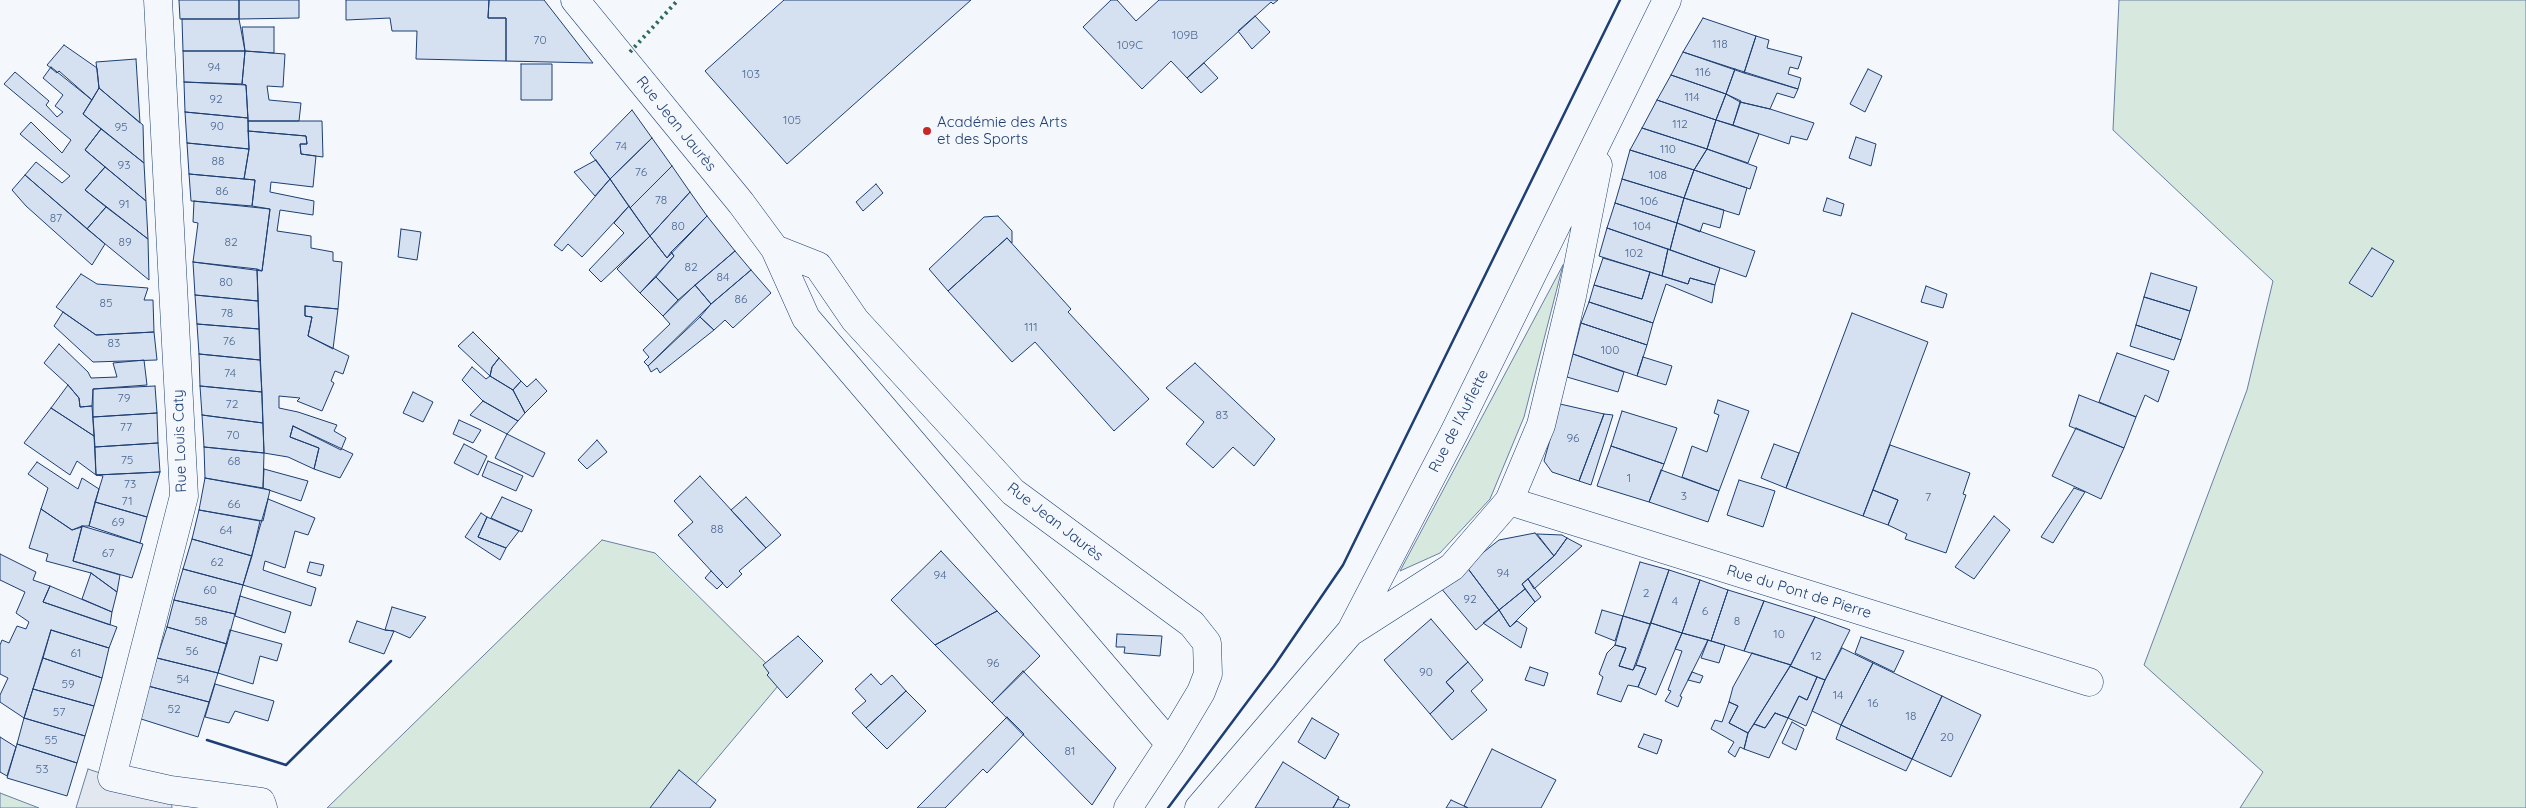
<!DOCTYPE html>
<html>
<head>
<meta charset="utf-8">
<style>
  body { margin:0 }
  canvas { display:block; background:#f4f7fb }
</style>
</head>
<body>
<canvas width="2526" height="808"></canvas>
<script>
const context = document.querySelector('canvas').getContext('2d');
context.lineJoin = 'round';
function fill(path, color) {
  context.fillStyle = color;
  context.fill(path, 'evenodd');
}
function toPath(rows) {
  const path = new Path2D();
  for (const r of rows) {
    path.moveTo(r[0], r[1]);
    for (let i = 2; i < r.length; i += 2) path.lineTo(r[i], r[i + 1]);
  }
  return path;
}
function trace(path, color, width, dash) {
  context.strokeStyle = color;
  context.lineWidth = width;
  context.lineCap = dash ? 'butt' : 'round';
  context.setLineDash(dash || []);
  context.stroke(path);
}
function write(font, color, halo, rows, align = 'center') {
  context.font = font + ' Quicksand,sans-serif';
  context.lineWidth = 4;
  context.setLineDash([]);
  context.textBaseline = 'middle';
  context.strokeStyle = halo;
  context.fillStyle = color;
  for (const [text, x, y, turn = 0] of rows) {
    context.save();
    context.translate(x, y);
    context.rotate((+turn || 0) * Math.PI / 180);
    context.textAlign = isNaN(turn) ? turn : align;
    if (halo) context.strokeText(text, 0, 0);
    context.fillText(text, 0, 0);
    context.restore();
  }
}
const green = toPath([
  [2119,0,2526,0,2526,808,2240,808,2263,772,2144,665,2247,390,2273,281,2113,130,2119,0],
  [1563,265,1524,417,1490,499,1440,553,1400,571,1563,265],
  [602,540,655,553,783,680,683,799,692,808,327,808,602,540],
  [0,793,39,808,0,808,0,793]
]);
fill(green, '#d7e8df');
trace(green, '#687fa3', 1);
const parking = toPath([
  [88,769,112,777,170,790,172,808,76,808,88,769]
]);
fill(parking, '#e3e8f0');
trace(parking, '#687fa3', 1);
const building = toPath([
  [179,0,239,0,239,19,180,19,179,0],
  [239,0,299,0,299,18,239,19,239,0],
  [346,0,489,0,488,18,506,18,506,61,416,59,417,31,392,31,390,18,346,20,346,0],
  [489,0,544,0,593,63,506,61,506,18,488,18,489,0],
  [784,0,971,0,787,164,705,71,784,0],
  [1111,0,1117,0,1136,21,1159,0,1278,0,1273,4,1271,2,1187,78,1171,61,1142,89,1083,27,1111,0],
  [1255,16,1270,32,1252,49,1238,31,1255,16],
  [1703,18,1756,36,1744,73,1683,52,1703,18],
  [182,19,239,19,245,51,183,51,182,19],
  [274,27,274,53,245,51,242,27,274,27],
  [1756,36,1769,40,1767,48,1802,57,1798,69,1790,67,1788,74,1801,78,1798,89,1744,73,1756,36],
  [64,45,97,68,99,88,92,100,59,71,57,73,47,65,64,45],
  [183,51,245,51,242,84,184,82,183,51],
  [245,51,285,54,283,87,267,86,269,100,301,103,299,121,248,121,246,85,242,84,245,51],
  [1683,52,1735,69,1726,94,1671,75,1683,52],
  [136,59,140,123,99,88,96,62,136,59],
  [1204,63,1218,78,1201,93,1187,78,1204,63],
  [521,64,552,64,552,100,521,100,521,64],
  [51,67,92,100,83,114,101,129,85,150,105,167,85,190,106,207,87,229,25,175,36,162,62,183,70,176,20,134,31,122,62,153,71,140,4,84,15,72,49,101,46,105,57,117,63,112,55,106,63,95,43,78,51,67],
  [1735,69,1798,89,1794,98,1777,93,1770,109,1740,102,1726,94,1735,69],
  [1868,69,1882,76,1865,112,1850,104,1868,69],
  [1671,75,1726,94,1716,120,1657,100,1671,75],
  [184,82,246,85,248,118,185,112,184,82],
  [99,88,143,125,144,163,83,114,99,88],
  [1726,94,1741,101,1733,125,1716,120,1726,94],
  [1657,100,1716,120,1707,149,1642,128,1657,100],
  [1740,102,1770,109,1814,123,1807,140,1791,136,1789,144,1733,125,1740,102],
  [632,110,652,138,610,179,590,153,632,110],
  [185,112,248,118,249,149,187,143,185,112],
  [1716,120,1759,134,1748,163,1707,149,1716,120],
  [248,121,322,121,323,157,301,154,300,144,307,144,306,136,248,131,248,121],
  [1642,128,1707,149,1694,170,1630,150,1642,128],
  [101,129,144,163,146,201,85,150,101,129],
  [248,131,306,136,307,144,300,144,301,154,316,156,313,187,271,182,270,192,314,201,313,215,280,210,277,231,311,236,311,248,333,252,333,261,342,262,338,309,305,306,305,316,312,317,308,336,349,356,343,374,335,371,331,381,334,383,322,411,297,401,300,398,279,396,279,408,298,412,337,425,334,431,346,438,341,450,293,426,290,437,319,448,314,469,288,457,264,453,257,269,262,271,270,209,252,206,255,180,244,179,249,149,248,131],
  [1856,137,1876,144,1871,166,1849,158,1856,137],
  [652,138,672,166,630,208,610,179,652,138],
  [187,143,249,149,244,179,189,174,187,143],
  [1707,149,1757,167,1750,189,1694,170,1707,149],
  [1630,150,1694,170,1684,198,1622,179,1630,150],
  [596,160,610,179,595,196,574,172,596,160],
  [672,166,690,192,650,236,630,208,672,166],
  [105,167,146,201,148,239,85,190,105,167],
  [1694,170,1747,188,1739,215,1684,198,1694,170],
  [189,174,255,180,252,206,191,201,189,174],
  [25,175,105,244,92,265,26,206,12,190,25,175],
  [610,179,629,206,582,257,568,244,562,251,554,245,610,179],
  [1622,179,1684,198,1677,223,1615,203,1622,179],
  [876,184,883,193,863,211,856,202,876,184],
  [690,192,707,216,667,258,650,236,690,192],
  [1684,198,1724,210,1720,228,1703,223,1700,232,1677,223,1684,198],
  [1827,198,1844,204,1841,216,1823,211,1827,198],
  [194,201,270,209,262,271,193,262,198,223,193,222,194,201],
  [1615,203,1677,223,1670,250,1607,228,1615,203],
  [629,206,650,236,601,282,589,270,624,233,614,223,629,206],
  [106,207,148,239,149,280,87,229,106,207],
  [707,216,735,251,678,300,656,277,674,256,671,252,707,216],
  [998,216,1012,231,1012,243,1007,238,948,291,929,269,984,217,998,216],
  [1677,223,1755,251,1746,277,1670,250,1677,223],
  [1607,228,1668,249,1662,276,1599,256,1607,228],
  [401,229,421,232,417,260,398,257,401,229],
  [650,236,667,258,671,252,674,256,640,293,617,269,650,236],
  [1007,238,1071,309,1068,312,1149,399,1114,431,1035,342,1012,362,948,291,1007,238],
  [2372,248,2394,261,2372,297,2349,283,2372,248],
  [1668,249,1720,268,1715,285,1690,278,1688,284,1662,276,1668,249],
  [735,251,751,270,711,304,695,285,735,251],
  [1603,258,1650,272,1642,299,1594,285,1603,258],
  [193,262,257,269,258,301,195,295,193,262],
  [751,270,771,293,733,328,725,320,714,330,700,317,711,304,751,270],
  [1650,272,1688,284,1690,278,1715,285,1712,303,1666,284,1653,323,1589,302,1594,285,1642,299,1650,272],
  [2151,273,2197,287,2190,311,2144,297,2151,273],
  [81,274,97,284,148,288,144,300,153,300,154,332,96,335,63,312,56,307,81,274],
  [656,277,678,300,663,316,640,293,656,277],
  [695,285,711,304,648,366,644,362,649,357,643,350,670,324,663,316,695,285],
  [1926,286,1947,294,1943,308,1921,302,1926,286],
  [195,295,258,301,259,329,197,324,195,295],
  [2144,297,2190,311,2181,340,2136,325,2144,297],
  [1589,302,1653,323,1647,345,1581,323,1589,302],
  [305,306,338,309,333,349,308,336,312,317,305,316,305,306],
  [63,312,96,335,154,332,157,360,93,362,54,326,63,312],
  [1852,313,1928,342,1863,516,1786,488,1852,313],
  [700,317,714,330,660,373,657,368,651,372,648,366,700,317],
  [1581,323,1647,345,1637,376,1573,354,1581,323],
  [197,324,259,329,260,360,199,354,197,324],
  [2136,325,2181,340,2174,360,2130,346,2136,325],
  [473,332,499,358,492,367,490,376,458,346,473,332],
  [59,344,88,372,91,378,117,377,113,363,144,360,147,385,93,389,92,406,80,407,79,398,68,385,44,363,59,344],
  [2117,353,2169,371,2158,402,2145,395,2136,417,2099,402,2117,353],
  [199,354,260,360,262,392,200,386,199,354],
  [1573,354,1624,372,1618,392,1567,377,1573,354],
  [1643,357,1672,366,1666,385,1637,376,1643,357],
  [499,358,521,381,513,390,490,376,492,367,499,358],
  [1195,363,1275,439,1254,466,1233,447,1213,468,1186,444,1204,422,1166,388,1195,363],
  [472,367,486,379,490,376,513,390,525,413,518,421,483,401,462,380,472,367],
  [536,379,547,391,525,413,513,390,521,381,527,387,536,379],
  [68,385,79,398,80,407,92,406,94,436,51,408,68,385],
  [155,386,157,413,93,417,93,389,155,386],
  [200,386,262,392,263,423,202,415,200,386],
  [413,392,433,402,423,422,403,413,413,392],
  [2079,395,2136,417,2124,448,2069,426,2079,395],
  [1718,400,1749,411,1719,491,1682,477,1692,446,1707,452,1719,415,1714,413,1718,400],
  [483,401,518,421,507,434,470,415,483,401],
  [1560,404,1604,414,1579,481,1552,472,1544,461,1560,404],
  [51,408,94,436,96,475,77,461,70,475,24,443,51,408],
  [1622,411,1677,428,1664,464,1611,446,1622,411],
  [157,413,158,443,95,447,93,417,157,413],
  [1604,414,1613,415,1591,485,1579,481,1604,414],
  [202,415,263,423,264,453,204,447,202,415],
  [459,420,481,430,473,443,453,434,459,420],
  [293,426,353,454,340,478,314,469,319,448,290,437,293,426],
  [2076,428,2124,448,2101,499,2052,476,2076,428],
  [507,434,545,453,533,477,495,458,507,434],
  [597,440,607,452,587,469,578,460,597,440],
  [158,443,160,472,96,475,95,447,158,443],
  [464,444,487,456,478,475,454,463,464,444],
  [1774,444,1799,453,1786,488,1761,478,1774,444],
  [1890,445,1970,473,1963,494,1966,495,1946,553,1905,539,1907,534,1888,525,1898,500,1873,490,1890,445],
  [1611,446,1664,464,1649,502,1597,486,1611,446],
  [204,447,264,453,263,488,205,478,204,447],
  [488,461,523,476,516,491,482,476,488,461],
  [37,462,78,489,82,478,99,489,89,526,82,526,72,530,41,509,48,488,28,474,37,462],
  [264,469,308,481,301,501,263,488,264,469],
  [1661,470,1719,491,1708,522,1649,502,1661,470],
  [160,472,147,517,95,502,103,476,96,475,160,472],
  [700,476,766,548,739,571,742,574,727,588,678,535,693,522,674,501,700,476],
  [205,478,270,490,263,521,199,510,205,478],
  [1739,480,1775,491,1763,527,1727,515,1739,480],
  [2074,488,2085,492,2053,543,2041,537,2074,488],
  [1873,490,1898,500,1888,525,1863,516,1873,490],
  [502,497,532,510,522,532,491,518,502,497],
  [746,497,781,535,766,548,731,510,746,497],
  [268,499,315,518,308,535,295,531,285,568,265,561,263,570,316,588,311,606,243,585,268,499],
  [95,502,147,517,140,543,89,526,95,502],
  [41,509,72,530,82,527,73,561,120,575,117,592,91,573,46,561,48,554,29,548,41,509],
  [199,510,260,521,252,556,192,539,199,510],
  [481,513,487,517,478,537,506,548,500,560,465,537,481,513],
  [1994,516,2010,530,1974,579,1955,567,1994,516],
  [487,517,519,531,506,548,478,537,487,517],
  [82,526,143,544,132,578,73,561,82,526],
  [1535,533,1554,556,1522,584,1525,589,1499,610,1466,566,1499,540,1535,533],
  [1537,534,1562,535,1567,538,1554,556,1537,534],
  [1567,538,1582,546,1534,589,1528,579,1554,556,1567,538],
  [192,539,252,556,243,585,183,569,192,539],
  [941,551,997,611,935,645,891,600,941,551],
  [0,554,36,572,33,580,50,586,43,602,117,627,109,648,51,630,24,718,0,702,0,695,8,678,0,674,0,645,2,640,9,643,17,626,26,629,29,622,16,613,25,592,0,580,0,554],
  [310,562,324,565,321,576,307,572,310,562],
  [1640,562,1669,570,1650,624,1623,616,1640,562],
  [1466,566,1499,610,1476,630,1440,587,1466,566],
  [183,569,243,585,235,614,174,600,183,569],
  [1669,570,1700,580,1682,633,1651,623,1669,570],
  [711,571,723,583,717,589,705,578,711,571],
  [91,573,117,592,112,612,82,599,91,573],
  [1528,579,1541,597,1535,602,1522,584,1528,579],
  [1700,580,1728,590,1711,641,1682,633,1700,580],
  [50,586,112,612,110,625,43,602,50,586],
  [1525,589,1535,602,1510,627,1499,610,1525,589],
  [1728,590,1764,601,1744,651,1711,641,1728,590],
  [240,596,291,612,285,633,235,616,240,596],
  [174,600,235,614,227,644,167,627,174,600],
  [1764,601,1815,617,1791,665,1744,651,1764,601],
  [392,607,426,617,410,638,394,631,385,630,392,607],
  [1499,610,1510,627,1517,621,1527,628,1521,648,1483,623,1499,610],
  [1602,610,1623,616,1615,641,1595,633,1602,610],
  [997,611,1040,656,992,703,935,645,997,611],
  [1623,616,1650,624,1633,670,1619,666,1626,648,1615,645,1623,616],
  [1815,617,1850,630,1825,680,1790,666,1815,617],
  [1431,619,1468,662,1446,682,1454,691,1430,714,1384,660,1431,619],
  [357,621,385,630,394,631,384,654,349,642,357,621],
  [1651,623,1682,633,1656,695,1638,687,1646,668,1636,665,1651,623],
  [167,627,227,644,218,673,157,658,167,627],
  [51,630,109,648,102,678,43,658,51,630],
  [230,630,282,644,277,661,260,656,253,684,218,673,230,630],
  [1682,633,1708,640,1680,696,1682,697,1678,707,1665,701,1671,691,1668,690,1682,651,1675,649,1682,633],
  [1117,634,1162,636,1160,656,1124,653,1125,647,1116,647,1117,634],
  [798,636,823,661,787,698,767,675,769,673,763,665,798,636],
  [1861,637,1904,651,1894,672,1855,653,1861,637],
  [1708,640,1725,645,1719,663,1701,658,1708,640],
  [1615,645,1626,648,1619,666,1633,670,1636,665,1646,668,1638,687,1628,685,1621,702,1597,694,1603,677,1599,674,1607,653,1615,645],
  [1842,648,1873,663,1841,725,1812,711,1825,680,1842,648],
  [1752,653,1791,665,1748,733,1729,723,1738,706,1729,702,1733,687,1752,653],
  [43,658,102,678,94,706,33,689,43,658],
  [157,658,218,673,209,702,148,686,157,658],
  [1468,662,1483,680,1471,691,1487,710,1452,740,1430,714,1454,691,1446,682,1468,662],
  [1873,663,1942,696,1912,759,1841,725,1873,663],
  [1790,666,1817,677,1807,700,1799,696,1788,718,1775,713,1765,728,1754,724,1790,666],
  [1530,667,1548,673,1544,686,1525,680,1530,667],
  [1023,671,1116,768,1092,805,992,703,1023,671],
  [1692,672,1703,676,1700,683,1688,680,1692,672],
  [871,674,881,685,892,675,906,691,866,728,852,713,866,701,855,689,871,674],
  [1817,677,1825,680,1806,726,1788,718,1799,696,1807,700,1817,677],
  [215,684,274,701,268,721,235,711,229,723,205,717,215,684],
  [148,686,209,702,198,737,138,718,148,686],
  [33,689,94,706,85,736,24,718,33,689],
  [906,691,926,711,887,749,866,728,906,691],
  [1942,696,1981,715,1951,777,1912,759,1942,696],
  [1729,702,1738,706,1729,723,1748,733,1744,749,1740,747,1735,757,1728,752,1734,742,1711,729,1715,720,1722,722,1729,702],
  [1775,713,1788,718,1769,758,1744,749,1748,733,1754,724,1765,728,1775,713],
  [1007,717,1024,734,987,773,983,769,945,808,917,808,1007,717],
  [24,718,85,736,77,763,17,744,24,718],
  [1312,718,1339,734,1325,759,1298,742,1312,718],
  [1792,722,1804,729,1796,750,1782,743,1792,722],
  [1841,725,1912,759,1906,771,1836,739,1841,725],
  [1644,734,1662,740,1657,754,1638,747,1644,734],
  [0,737,16,747,7,776,0,772,0,737],
  [17,744,77,763,67,796,7,778,17,744],
  [1492,749,1556,780,1541,808,1468,808,1464,806,1492,749],
  [1283,762,1339,797,1333,808,1255,808,1283,762],
  [679,770,716,800,710,808,650,808,679,770],
  [1338,799,1350,805,1348,808,1333,808,1338,799],
  [1451,800,1464,806,1468,808,1446,808,1451,800]
]);
fill(building, '#d5e0f0');
trace(building, '#1d3f73', 1);
const minor = toPath([
  [158,0,184,496,112,777,170,790,261,802,263,808],
  [575,0,741,203,775,249,806,318,1170,744],
  [775,249,818,266,855,320,1013,492,1192,624,1207,643,1208,674,1201,692,1170,744,1128,808],
  [1509,501,2089,682],
  [1352,631,1452,567,1509,501,1541,425,1572,296,1598,165],
  [1199,808,1351,631,1455,431,1667,0]
]);
trace(minor, '#1d3f73', 29);
trace(minor, '#f4f7fb', 28);
trace(toPath([
  [630,52,678,0]
]), '#2c6c60', 4, [2.5, 4]);
trace(toPath([
  [207,740,286,765,391,661],
  [1168,808,1274,666,1343,565,1620,0]
]), '#1d3f73', 2.5);
for (const [x, y, r, color] of [
  [927,131,5,"#c62828"]
]) {
  const dot = new Path2D();
  dot.arc(x, y, r, 0, 2 * Math.PI);
  context.fillStyle = color;
  context.fill(dot);
  trace(dot, '#f4f7fb', 2);
}
write('12px', '#4b6792', null, [
  ["109B",1185,35],
  ["70",540,40],
  ["118",1720,44],
  ["109C",1130,45],
  ["94",214,67],
  ["116",1703,72],
  ["103",751,74],
  ["114",1692,97],
  ["92",216,99],
  ["105",792,120],
  ["112",1680,124],
  ["90",217,126],
  ["95",121,127],
  ["74",621,146],
  ["110",1668,149],
  ["88",218,161],
  ["93",124,165],
  ["76",641,172],
  ["108",1658,175],
  ["86",222,191],
  ["78",661,200],
  ["106",1649,201],
  ["91",124,204],
  ["87",56,218],
  ["80",678,226],
  ["104",1642,226],
  ["89",125,242],
  ["82",231,242],
  ["102",1634,253],
  ["82",691,267],
  ["84",723,277],
  ["80",226,282],
  ["86",741,299],
  ["85",106,303],
  ["78",227,313],
  ["111",1031,327],
  ["76",229,341],
  ["83",114,343],
  ["100",1610,350],
  ["74",230,373],
  ["79",124,398],
  ["72",232,404],
  ["83",1222,415],
  ["77",126,427],
  ["70",233,435],
  ["96",1573,438],
  ["75",127,460],
  ["68",234,461],
  ["1",1629,478],
  ["73",130,484],
  ["3",1684,496],
  ["7",1928,497],
  ["71",127,501],
  ["66",234,504],
  ["69",118,522],
  ["88",717,529],
  ["64",226,530],
  ["67",108,553],
  ["62",217,562],
  ["94",1503,573],
  ["94",940,575],
  ["60",210,590],
  ["2",1646,593],
  ["92",1470,599],
  ["4",1675,601],
  ["6",1705,611],
  ["58",201,621],
  ["8",1737,621],
  ["10",1779,634],
  ["56",192,651],
  ["61",76,653],
  ["12",1816,656],
  ["96",993,663],
  ["90",1426,672],
  ["54",183,679],
  ["59",68,684],
  ["14",1838,695],
  ["16",1873,703],
  ["52",174,709],
  ["57",59,712],
  ["18",1911,716],
  ["20",1947,737],
  ["55",51,740],
  ["81",1070,751],
  ["53",42,769]
]);
write('15px', '#1d3f73', '#f4f7fb', [
  ["Académie des Arts",937,122],
  ["et des Sports",937,139]
], 'left');
write('15px', '#1d3f73', '#f4f7fb', [
  ["Rue Jean Jaurès",676,124,51],
  ["Rue de l'Auflette",1459,421,-63],
  ["Rue Louis Caty",180,441,-92],
  ["Rue Jean Jaurès",1055,522,38],
  ["Rue du Pont de Pierre",1799,592,17]
]);
</script>
</body>
</html>
